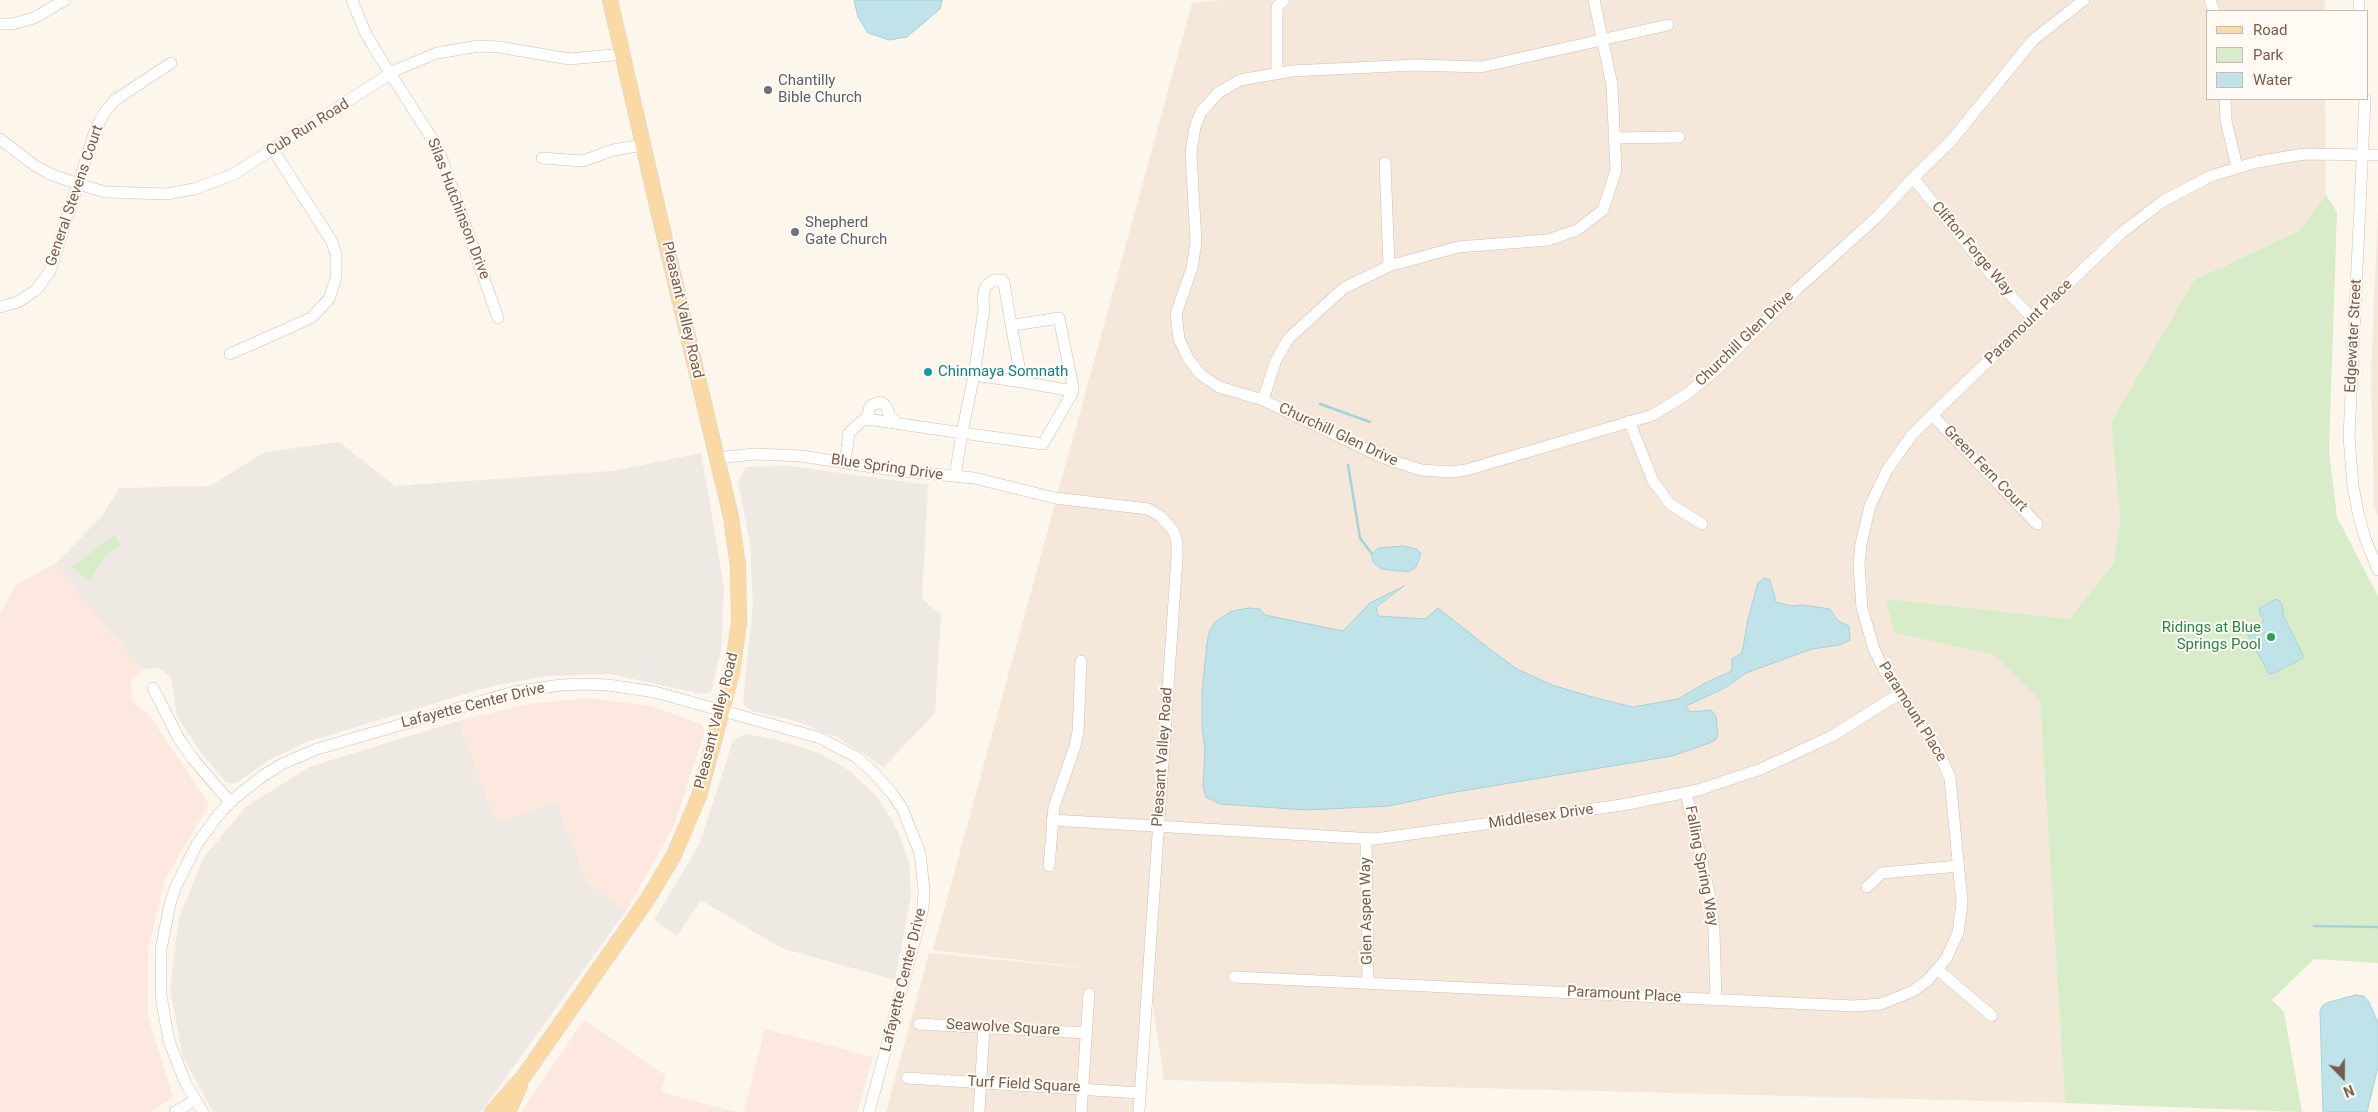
<!DOCTYPE html>
<html>
<head>
<meta charset="utf-8">
<style>
  body { margin:0 }
  #map { position:relative; width:2378px; height:1112px; overflow:hidden; background:#fdf6ec; font-family:Roboto,sans-serif }
  canvas { display:block }
  .legend { position:absolute; left:2206px; top:10px; width:162px; height:90px; box-sizing:border-box; background:#fffaf3; border:1px solid #cabbb1; margin:0; padding:6px 9px; list-style:none; font-size:15px; color:#7a5c4d }
  .legend li { display:flex; align-items:center; gap:10px; height:25px }
  .legend b { width:25px; border:1px solid #cabbb1 }
  .north { position:absolute; left:2318px; top:1052px; width:50px; height:50px; -webkit-text-stroke:4px #fffaf3; paint-order:stroke; rotate:158deg; font-size:14px; font-weight:700; line-height:20px; text-align:center; color:#7a5c4d }
  .north::after { content:''; display:block; margin:auto; width:18px; height:22px; background:#7a5c4d; clip-path:polygon(50% 0,100% 100%,50% 72%,0 100%) }
</style>
</head>
<body>
<div id="map">
<canvas width="2378" height="1112"></canvas>
<ul class="legend">
<li><b style="height:6px;background:#fbd9a5"></b>Road</li>
<li><b style="height:14px;background:#d8ecc9"></b>Park</li>
<li><b style="height:14px;background:#bfe3e8"></b>Water</li>
</ul>
<div class="north">N</div>
</div>
<script>
const context = document.querySelector('canvas').getContext('2d');
context.lineJoin = 'round';
function fill(path, color) {
  context.fillStyle = color;
  context.fill(path, 'evenodd');
}
function toPath(rows) {
  const path = new Path2D();
  for (const r of rows) {
    path.moveTo(r[0], r[1]);
    for (let i = 2; i < r.length; i += 2) path.lineTo(r[i], r[i + 1]);
  }
  return path;
}
function trace(path, color, width, dash) {
  context.strokeStyle = color;
  context.lineWidth = width;
  context.lineCap = dash ? 'butt' : 'round';
  context.setLineDash(dash || []);
  context.stroke(path);
}
function write(font, color, halo, rows, align = 'center') {
  context.font = font + ' Roboto,sans-serif';
  context.lineWidth = 4;
  context.setLineDash([]);
  context.textBaseline = 'middle';
  context.strokeStyle = halo;
  context.fillStyle = color;
  for (const [text, x, y, turn = 0] of rows) {
    context.save();
    context.translate(x, y);
    context.rotate((+turn || 0) * Math.PI / 180);
    context.textAlign = isNaN(turn) ? turn : align;
    if (halo) context.strokeText(text, 0, 0);
    context.fillText(text, 0, 0);
    context.restore();
  }
}
fill(toPath([
  [1220,0,2325,0,2325,11,2207,11,2207,99,2325,99,2326,195,2299,231,2194,280,2111,422,2120,520,2113,564,2069,619,1888,599,1886,602,1894,633,1994,655,2040,701,2065,1103,1164,1080,1149,979,1141,1112,886,1112,929,953,1104,970,933,950,1192,3],
  [2378,210,2378,516,2374,508,2371,373]
]), '#f5e8da');
fill(toPath([
  [56,563,77,588,75,591,143,669,131,682,132,701,150,716,209,805,165,879,148,949,148,1017,173,1097,151,1112,0,1112,0,614,16,585],
  [589,698,651,706,702,724,704,734,674,826,626,911,587,882,556,802,497,823,458,721,528,704],
  [584,1020,666,1076,661,1092,736,1112,521,1112],
  [765,1029,873,1057,857,1112,744,1112]
]), '#fde8e0');
fill(toPath([
  [339,442,395,486,612,471,701,453,724,587,721,651,711,692,703,694,609,674,546,676,492,686,306,742,269,760,237,783,227,783,201,753,177,716,171,677,158,668,143,669,75,591,77,588,56,563,103,515,119,488,210,486,265,452],
  [789,466,928,485,922,599,941,615,935,713,884,767,839,738,795,721,752,711,743,704,753,603,750,544,738,481,746,467],
  [458,721,497,823,556,802,587,882,626,911,481,1112,213,1112,183,1057,170,989,179,917,204,857,246,807,309,767],
  [745,734,777,740,819,753,850,771,878,798,897,829,909,863,911,897,895,980,781,948,701,900,677,936,654,920,699,845,733,741]
]), '#efe9e4');
fill(toPath([
  [2326,195,2337,212,2329,451,2337,517,2378,596,2378,963,2314,959,2272,1000,2284,1012,2302,1112,2065,1103,2040,701,1994,655,1894,633,1886,602,1888,599,2069,619,2113,564,2120,520,2111,422,2194,280,2299,231],
  [115,535,121,546,106,555,90,581,71,567]
]), '#d8ecc9');
const water = toPath([
  [854,0,942,0,940,9,907,37,889,40,868,33,858,17,854,0],
  [1403,546,1417,549,1421,554,1416,567,1409,572,1381,569,1373,562,1372,554,1378,548,1403,546],
  [1765,578,1770,580,1776,602,1792,606,1803,605,1830,609,1838,621,1849,626,1850,640,1840,645,1812,649,1746,673,1725,688,1686,706,1690,712,1711,710,1716,716,1718,736,1714,741,1707,744,1672,756,1450,793,1389,806,1306,810,1220,804,1206,797,1203,786,1205,749,1202,728,1202,691,1207,643,1209,632,1215,622,1232,611,1249,608,1260,609,1265,615,1343,631,1370,603,1404,586,1376,607,1378,616,1425,619,1438,608,1495,653,1517,669,1552,685,1596,698,1633,707,1678,699,1705,683,1732,671,1732,659,1742,653,1748,619,1758,583,1765,578],
  [2276,599,2280,601,2284,611,2282,613,2303,655,2302,659,2272,674,2269,674,2247,633,2247,630,2264,621,2259,611,2260,608,2276,599],
  [2356,995,2364,996,2369,1002,2378,1023,2378,1067,2367,1112,2323,1112,2320,1011,2323,1005,2329,1002,2356,995]
]);
fill(water, '#bfe3e8');
trace(water, '#a5d3da', 1);
trace(toPath([
  [1320,404,1370,422],
  [1348,465,1360,538,1372,554],
  [2314,926,2378,927]
]), '#a5d3da', 2.5);
const minor = toPath([
  [352,0,365,32,379,56,438,148,498,318],
  [2210,0,2214,11],
  [2359,0,2359,11],
  [0,24,12,24,34,18,65,0],
  [1668,25,1481,67,1415,65,1292,71,1240,80,1218,93,1201,112,1195,127,1191,153,1196,242,1192,268,1176,314,1179,339,1188,358,1200,374,1219,387,1263,400,1384,458,1421,470,1451,472,1466,470,1653,415,1687,394,1716,370,1795,291,1878,216,1913,178,1951,141,2033,40,2084,0],
  [1277,73,1277,7,1284,0],
  [2225,99,2226,121,2237,167],
  [2365,99,2349,437,2353,486,2358,512,2365,538,2378,570],
  [1615,138,1679,137],
  [0,139,34,165,50,174,78,184,105,192,166,194,194,189,234,174,396,70,437,53,479,46,499,47,569,59,624,54],
  [542,158,583,161,613,150,644,145],
  [1385,163,1389,266],
  [1913,178,1990,273,2032,318],
  [0,307,18,302,36,290,50,271,96,128,105,112,115,100,171,63],
  [230,354,311,318,329,299,336,278,336,254,331,240,273,150],
  [974,375,984,309,983,296,986,286,994,280,1002,280,1004,283,1012,330],
  [1263,400,1276,360,1289,338,1344,288,1389,266,1458,247,1548,240,1577,230,1603,210,1616,170,1612,85,1594,0],
  [1932,415,2037,524],
  [867,419,870,406,881,402,886,406,890,417,897,423],
  [1629,421,1653,481,1670,504,1702,524],
  [717,458,755,454,801,456,892,470,974,478,1055,498,1148,509,1160,516,1173,530,1177,541,1177,557,1139,1112],
  [845,462,849,433,862,421,867,419,962,433,974,375,1022,382],
  [955,476,962,433,1043,444,1071,395,1073,391,1073,387,1059,318,1014,325,1012,330,1022,382,1073,391],
  [153,688,179,739,193,759,230,802],
  [1686,793,1710,897,1714,931,1716,999],
  [1052,820,1375,839,1622,805,1698,790,1761,769,1832,736,1899,694],
  [1366,839,1368,983],
  [1049,866,1054,807,1075,746,1078,732,1081,661],
  [1867,887,1882,873,1959,866],
  [1938,970,1992,1016],
  [1234,977,1854,1006,1881,1004,1913,991,1927,981,1946,959,1958,933,1962,903,1950,778,1938,750,1885,672,1874,649,1862,608,1859,565,1861,544,1870,506,1887,470,1912,435,1932,415,2120,234,2163,201,2211,176,2257,162,2304,154,2378,155],
  [919,1024,1087,1033],
  [907,1078,1140,1093],
  [175,1112,195,1100],
  [203,1112,186,1084,169,1041,161,996,161,949,170,904,176,886,197,844,219,814,236,797,264,775,284,763,317,749,514,692,561,685,585,684,608,685,655,692,820,738,856,757,871,770,891,792,902,808,920,853,924,890,923,909,869,1112],
  [979,1112,984,1027],
  [1081,1112,1089,994]
]);
const major = toPath([
  [492,1112,524,1076,647,900,674,855,699,796,715,737,732,672,739,623,738,566,731,517,658,210,610,0],
  [508,1112,520,1086]
]);
trace(minor, '#d1beb0', 12);
trace(major, '#dad1cd', 16);
trace(minor, '#fff', 11);
trace(major, '#fbd9a5', 15);
for (const [x, y, r, color] of [
  [768,90,5,"#6b7280"],
  [795,232,5,"#6b7280"],
  [928,372,5,"#0f9aa8"],
  [2271,637,5,"#2e9e5b"]
]) {
  const dot = new Path2D();
  dot.arc(x, y, r, 0, 2 * Math.PI);
  context.fillStyle = color;
  context.fill(dot);
  trace(dot, '#fffaf3', 2);
}
write('15px', '#5b616d', '#fffaf3', [
  ["Chantilly",778,81],
  ["Bible Church",778,98],
  ["Shepherd",805,223],
  ["Gate Church",805,240]
], 'left');
write('15px', '#7a5c4d', '#fffaf3', [
  ["Cub Run Road",308,128,-32],
  ["General Stevens Court",75,196,-71],
  ["Silas Hutchinson Drive",458,209,69],
  ["Clifton Forge Way",1972,249,50],
  ["Pleasant Valley Road",682,310,77],
  ["Paramount Place",2029,322,-44],
  ["Edgewater Street",2354,336,-87],
  ["Churchill Glen Drive",1745,339,-44],
  ["Churchill Glen Drive",1338,435,25],
  ["Blue Spring Drive",887,468,8],
  ["Green Fern Court",1985,469,46],
  ["Lafayette Center Drive",473,706,-14],
  ["Paramount Place",1912,712,58],
  ["Pleasant Valley Road",717,721,-76],
  ["Pleasant Valley Road",1163,757,-86],
  ["Middlesex Drive",1541,817,-8],
  ["Falling Spring Way",1701,866,79],
  ["Glen Aspen Way",1367,911,-91],
  ["Lafayette Center Drive",904,980,-76],
  ["Paramount Place",1624,995,3],
  ["Seawolve Square",1003,1028,3],
  ["Turf Field Square",1024,1085,3]
]);
write('15px', '#0d838f', '#fffaf3', [
  ["Chinmaya Somnath",938,372]
], 'left');
write('15px', '#27864d', '#fffaf3', [
  ["Ridings at Blue",2261,628],
  ["Springs Pool",2261,645]
], 'right');
</script>
</body>
</html>
